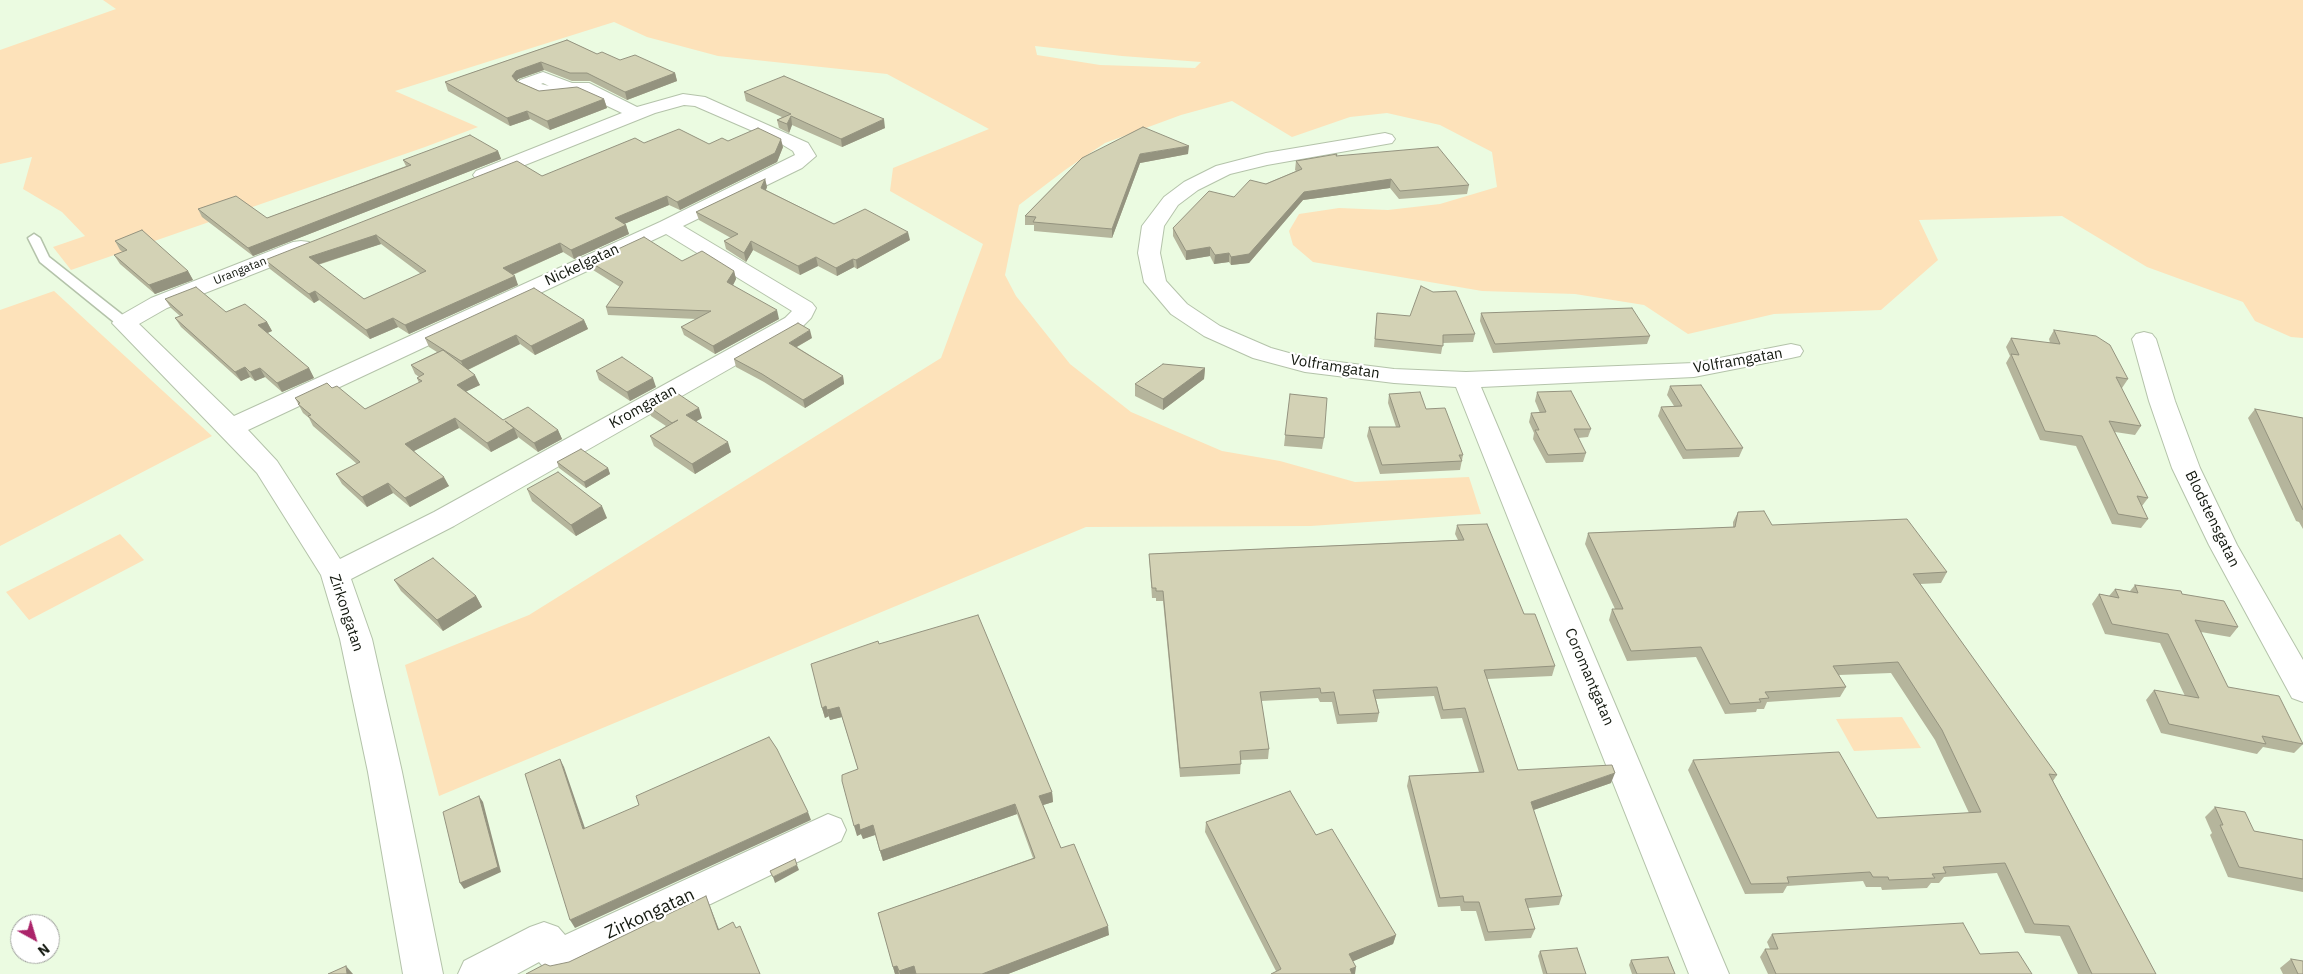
<!DOCTYPE html>
<html>
<head>
<meta charset="utf-8">
<style>
  body { margin:0 }
  #map { position:relative; width:2303px; height:974px; overflow:hidden; background:#ebfbe1; font-family:"IBM Plex Sans",sans-serif }
  canvas { display:block }
  .north { position:absolute; left:10px; top:914px; width:50px; height:50px; box-sizing:border-box; background:#fff; border:1px solid #a1a39f; border-radius:50%; rotate:141deg; font-size:14px; font-weight:700; line-height:20px; text-align:center; color:#13180f }
  .north::after { content:''; display:block; margin:auto; width:18px; height:22px; background:#ab246a; clip-path:polygon(50% 0,100% 100%,50% 72%,0 100%) }
</style>
</head>
<body>
<div id="map">
<canvas width="2303" height="974"></canvas>
<div class="north">N</div>
</div>
<script>
const context = document.querySelector('canvas').getContext('2d');
context.lineJoin = 'round';
function fill(path, color) {
  context.fillStyle = color;
  context.fill(path, 'evenodd');
}
function toPath(rows) {
  const path = new Path2D();
  for (const r of rows) {
    path.moveTo(r[0], r[1]);
    for (let i = 2; i < r.length; i += 2) path.lineTo(r[i], r[i + 1]);
  }
  return path;
}
function trace(path, color, width, dash) {
  context.strokeStyle = color;
  context.lineWidth = width;
  context.lineCap = dash ? 'butt' : 'round';
  context.setLineDash(dash || []);
  context.stroke(path);
}
function write(font, color, halo, rows, align = 'center') {
  context.font = font + ' "IBM Plex Sans",sans-serif';
  context.lineWidth = 4.5;
  context.setLineDash([]);
  context.textBaseline = 'middle';
  context.strokeStyle = halo;
  context.fillStyle = color;
  for (const [text, x, y, turn = 0] of rows) {
    context.save();
    context.translate(x, y);
    context.rotate((+turn || 0) * Math.PI / 180);
    context.textAlign = isNaN(turn) ? turn : align;
    if (halo) context.strokeText(text, 0, 0);
    context.fillText(text, 0, 0);
    context.restore();
  }
}
fill(toPath([
  [103,0,2303,0,2303,338,2291,337,2255,321,2243,302,2147,267,2062,216,1919,220,1938,260,1881,310,1774,314,1688,334,1644,305,1575,294,1482,291,1313,262,1293,245,1289,231,1299,214,1339,208,1388,210,1440,204,1497,187,1492,152,1440,125,1387,113,1350,117,1292,137,1232,101,1181,115,1105,143,1065,170,1019,205,1005,275,1016,296,1070,364,1131,412,1222,451,1280,461,1355,482,1469,477,1481,514,1311,526,1086,527,439,796,405,665,529,615,941,358,983,244,890,191,893,168,989,129,887,74,718,56,647,37,614,22,395,91,478,127,425,147,71,270,53,247,85,236,62,212,23,189,32,157,0,164,0,50,116,9],
  [1035,46,1122,56,1201,62,1195,68,1100,65,1037,55],
  [54,291,212,436,0,546,0,310],
  [120,534,144,560,29,620,6,592],
  [1902,717,1921,748,1854,751,1836,719]
]), '#fde2ba');
const service = toPath([
  [34,234,40,238,49,257,129,320,130,323,129,326,119,326,40,262,28,238,34,234]
]);
const minor = toPath([
  [543,72,572,83,589,83,637,107,683,94,705,97,808,143,816,156,802,168,683,226,812,303,816,308,811,318,801,328,454,526,351,579,372,639,402,772,443,974,403,974,368,772,340,639,321,575,257,473,112,323,116,318,151,298,293,242,301,241,309,242,312,247,309,252,167,308,139,324,234,416,660,222,795,155,793,151,778,142,695,106,684,105,655,113,490,179,476,179,473,175,476,171,622,113,580,93,543,97,520,88,517,84,520,80,543,72],
  [543,83,549,86,541,84,543,83],
  [666,234,792,311,785,318,434,512,340,559,277,461,248,430,666,234],
  [1385,133,1392,135,1395,139,1392,143,1267,165,1230,174,1198,190,1178,205,1164,226,1160,253,1166,281,1187,304,1220,326,1271,348,1307,358,1394,369,1466,372,1694,363,1791,344,1800,346,1803,351,1800,356,1791,358,1694,377,1481,387,1729,974,1689,974,1456,387,1394,383,1305,372,1253,358,1204,336,1171,314,1144,282,1138,253,1142,226,1164,197,1184,182,1216,166,1266,153,1385,133],
  [2144,332,2152,334,2156,339,2175,401,2200,468,2237,545,2303,660,2303,702,2292,698,2209,545,2172,468,2149,401,2132,339,2136,334,2144,332],
  [828,814,841,819,846,830,841,841,574,970,556,974,546,970,539,962,517,974,458,974,464,961,530,927,544,922,558,927,565,935,828,814]
]);
trace(service, '#b4c3aa', 3);
trace(minor, '#b4c3aa', 2);
fill(service, '#fff');
fill(minor, '#fff');
fill(toPath([
  [567,40,597,54,620,60,675,73,677,81,627,100,590,81,572,81,544,70,518,79,517,81,539,91,604,99,607,108,550,130,530,119,510,126,448,91,445,82],
  [744,92,885,128,842,147,792,125,789,133,779,128,777,120,782,117,746,101],
  [728,141,783,147,777,162,680,210,669,205,624,224,626,225,629,234,574,259,563,252,513,275,518,285,409,334,398,327,370,339,319,300,314,303,270,269,265,260,542,176,644,143,709,144],
  [381,244,421,274,364,299,318,265],
  [498,151,501,159,253,256,202,217,198,209,267,218,406,166,403,160],
  [1188,154,1140,163,1112,238,1034,231,1034,225,1025,225,1025,216,1082,158],
  [1337,154,1337,156,1469,185,1467,194,1399,199,1390,188,1303,200,1249,263,1231,265,1229,262,1214,264,1210,256,1186,260,1173,236,1173,228,1234,197,1296,171,1295,170,1296,161],
  [765,179,767,187,766,190,834,224,910,240,857,269,854,267,837,276,818,266,800,275,753,250,746,262,726,249,724,241,731,238,699,220,696,212],
  [115,241,188,271,193,280,155,294,120,264,114,255,123,252,120,250],
  [682,261,734,271,736,279,733,285,779,319,715,354,684,335,681,327,697,319,608,315,606,307,620,287,593,270,590,262],
  [165,299,226,312,267,322,272,331,267,333,309,368,314,378,282,392,265,377,255,381,250,377,241,381,181,327,175,318,180,316,171,308],
  [1377,313,1475,334,1473,342,1443,343,1441,354,1374,347],
  [1481,313,1650,336,1647,344,1493,353,1480,321],
  [584,320,588,329,535,355,520,344,468,370,480,385,466,391,503,420,558,430,562,439,538,452,518,437,491,452,459,428,414,451,449,486,410,507,393,493,367,507,342,484,336,474,357,464,313,426,309,418,303,413,295,398,332,388,365,409,419,383,417,378,419,377,415,374,411,365,437,352,429,347,425,338],
  [2054,330,2128,379,2122,388,2121,388,2141,426,2135,435,2115,432,2148,498,2142,506,2148,519,2141,528,2112,524,2076,446,2040,440,2006,363,2010,356,2006,347,2011,338,2050,343,2049,339],
  [812,338,797,347,843,376,844,384,805,408,764,382,736,367,734,359],
  [1205,368,1204,379,1163,410,1135,396,1135,384],
  [596,371,656,387,630,401,599,380],
  [1670,386,1743,448,1739,457,1683,459,1658,416,1661,407,1674,406,1667,395],
  [1537,392,1591,429,1588,437,1578,438,1586,453,1583,462,1546,463,1533,439,1534,433,1529,422,1531,413,1540,413,1535,401],
  [1290,394,1324,438,1322,449,1284,446],
  [1389,394,1426,409,1463,455,1460,470,1380,474,1367,436,1369,427,1396,427,1388,403],
  [648,406,702,418,696,421,731,452,695,474,654,446,650,436,666,426,651,416],
  [2255,409,2303,418,2303,529,2299,522,2296,521,2248,418],
  [557,462,608,468,610,474,586,488,559,468],
  [527,489,607,518,576,536,532,501],
  [1738,512,1772,525,1947,572,1941,583,1920,584,2057,775,2053,781,2156,974,2078,974,2060,936,2025,933,1997,873,1944,877,1939,883,1931,883,1927,888,1882,890,1881,887,1866,887,1863,881,1787,886,1783,893,1745,894,1688,770,1693,760,1877,818,1969,813,1935,740,1891,673,1839,675,1846,687,1840,697,1767,702,1764,709,1757,709,1756,712,1725,714,1696,657,1627,661,1609,620,1612,609,1615,609,1585,544,1588,533,1733,527,1733,522],
  [1457,525,1524,614,1555,666,1552,676,1487,679,1518,770,1611,783,1533,810,1562,896,1559,905,1528,908,1535,929,1531,938,1485,941,1476,911,1461,911,1460,906,1438,907,1407,786,1409,776,1479,772,1462,718,1441,719,1434,696,1376,699,1379,713,1377,722,1337,724,1332,702,1320,702,1318,698,1261,701,1269,749,1268,759,1241,760,1240,774,1180,777,1163,601,1156,601,1156,598,1152,598,1149,554,1458,540,1455,534],
  [394,580,476,596,482,607,443,631,401,591],
  [2135,585,2182,594,2238,627,2230,637,2201,632,2228,687,2303,744,2294,753,2263,747,2257,754,2161,733,2146,700,2154,690,2185,696,2160,643,2105,634,2092,604,2099,594,2109,596,2115,589,2130,591],
  [879,644,1052,792,1053,802,1043,805,1061,848,1109,935,1008,974,895,974,878,913,1033,858,1017,814,883,861,875,835,863,839,861,834,857,836,858,769,842,717,830,720,829,716,825,718,822,708],
  [2215,807,2254,831,2303,840,2303,892,2228,877,2210,835,2212,833,2205,817],
  [1206,822,1316,835,1396,935,1393,944,1353,961,1276,971,1205,832],
  [1772,934,1980,954,2032,974,1768,974,1760,957,1765,949,1770,949,1767,942],
  [1540,951,1586,974,1543,974,1538,956],
  [2291,959,2303,974,2283,974,2280,968],
  [1631,960,1675,974,1632,974,1629,965]
]), '#b5b59c');
fill(toPath([
  [541,62,544,70,518,79,515,84,512,76,516,71],
  [675,73,677,81,627,100,625,92],
  [604,99,607,108,550,130,547,121],
  [527,111,530,119,510,126,507,118],
  [791,116,792,125,789,133,787,124],
  [884,119,885,128,842,147,841,139],
  [781,139,783,147,777,162,680,210,677,202],
  [1189,146,1188,154,1140,163,1112,238,1112,229,1140,154],
  [498,151,501,159,253,256,248,248],
  [765,179,767,187,763,196,761,188],
  [1391,179,1390,188,1303,200,1249,263,1231,265,1231,257,1304,192],
  [667,196,669,205,617,227,615,218],
  [626,225,629,234,574,259,571,250],
  [908,232,910,240,857,269,856,260],
  [376,235,381,244,313,266,309,257],
  [751,241,753,250,746,262,744,253],
  [560,243,563,252,507,277,503,268],
  [1210,247,1210,256,1186,260,1186,251],
  [1229,253,1229,262,1214,264,1215,255],
  [816,257,818,266,800,275,798,266],
  [853,259,854,267,837,276,836,268],
  [188,271,193,280,155,294,149,285],
  [734,271,736,279,730,291,727,282],
  [515,276,518,285,409,334,405,325],
  [315,291,319,300,314,303,309,294],
  [777,310,779,319,715,354,713,346],
  [393,318,398,327,370,339,366,330],
  [584,320,588,329,535,355,531,346],
  [267,322,272,331,263,335,258,325],
  [810,330,812,338,791,350,789,343],
  [516,335,520,344,465,371,461,361],
  [245,367,250,377,241,381,235,372],
  [260,368,265,377,255,381,250,372],
  [309,368,314,378,282,392,277,383],
  [1205,368,1204,379,1163,410,1163,399],
  [475,375,480,385,461,394,457,385],
  [843,376,844,384,805,408,803,400],
  [653,378,656,387,630,401,627,392],
  [699,408,702,418,690,425,686,415],
  [455,418,459,428,410,453,405,444],
  [514,428,518,438,491,452,487,443],
  [558,430,562,439,538,452,534,443],
  [728,442,731,452,695,474,692,464],
  [608,468,610,474,586,488,584,482],
  [444,477,449,486,410,507,405,498],
  [388,483,393,493,367,507,362,497],
  [602,506,607,518,576,536,571,525],
  [476,596,482,607,443,631,437,620],
  [826,706,829,716,825,718,822,708],
  [839,707,842,717,830,720,827,710],
  [560,759,564,767,588,837,583,829],
  [1615,773,1611,783,1528,812,1531,802],
  [1052,792,1053,802,1040,806,1039,796],
  [479,796,483,802,501,872,464,889,460,883],
  [1015,804,1017,814,883,861,880,851],
  [808,812,811,820,575,928,570,920],
  [859,824,873,825,875,835,863,839,861,834,857,836,854,826],
  [797,865,799,870,775,883,773,877],
  [706,896,710,906,723,940,718,930],
  [1108,926,1109,935,1008,974,982,974],
  [1396,935,1393,944,1347,964,1349,954],
  [346,966,353,974,347,974],
  [897,966,899,974,895,974,893,967],
  [914,966,916,974,900,974,899,971],
  [1356,967,1355,974,1349,974,1350,969]
]), '#94937f');
const building = toPath([
  [567,40,597,54,602,52,620,60,635,55,675,73,625,92,587,73,570,73,541,62,516,71,512,76,516,81,539,91,577,87,604,99,547,121,527,111,507,118,445,82,567,40],
  [784,76,884,119,841,139,791,116,787,124,777,120,791,114,744,92,784,76],
  [1143,127,1189,146,1140,154,1112,229,1033,222,1036,217,1025,216,1082,158,1143,127],
  [758,128,781,139,775,153,677,202,667,196,615,218,626,225,571,250,560,243,503,268,515,276,405,325,393,318,366,330,315,291,309,294,265,260,517,161,542,176,635,138,644,143,679,129,709,144,722,138,728,141,758,128],
  [376,235,426,271,364,299,309,257,376,235],
  [470,135,498,151,248,248,198,209,236,196,267,218,411,165,403,160,470,135],
  [1438,147,1469,185,1400,191,1391,179,1304,192,1249,254,1231,257,1229,253,1215,255,1210,247,1186,251,1173,228,1209,191,1234,197,1250,180,1266,184,1302,169,1296,161,1337,154,1336,156,1438,147],
  [765,179,761,188,834,224,865,209,908,232,856,260,853,259,836,268,816,257,798,266,751,241,744,253,724,241,738,234,696,212,765,179],
  [142,230,188,271,149,285,114,255,127,250,115,241,142,230],
  [644,237,682,261,702,251,734,271,727,282,777,310,713,346,681,327,711,311,606,307,623,282,590,262,644,237],
  [1421,286,1433,292,1456,291,1475,334,1443,335,1443,346,1375,339,1377,313,1410,316,1421,286],
  [196,287,226,312,245,304,267,322,258,325,309,368,277,383,260,368,250,372,245,367,235,372,175,318,183,315,165,299,196,287],
  [534,288,584,320,531,346,516,335,461,361,425,338,534,288],
  [1632,308,1650,336,1495,344,1481,313,1632,308],
  [798,323,810,330,789,343,843,376,803,400,762,374,734,359,798,323],
  [2054,330,2096,336,2110,345,2128,379,2116,377,2141,426,2109,421,2148,498,2137,496,2148,519,2118,514,2082,436,2045,431,2011,354,2019,355,2011,338,2060,344,2054,330],
  [443,350,475,375,457,385,503,420,528,407,558,430,534,443,505,421,514,428,487,443,455,418,405,444,444,477,405,498,388,483,362,497,336,474,360,462,308,416,311,415,298,404,300,403,295,398,327,383,332,388,337,386,365,409,422,381,417,378,424,374,411,365,443,350],
  [622,357,653,378,627,392,596,371,622,357],
  [1163,364,1205,368,1163,399,1135,384,1163,364],
  [1701,385,1743,448,1686,450,1661,407,1682,406,1670,386,1701,385],
  [674,391,699,408,686,415,728,442,692,464,650,436,678,420,672,423,648,406,674,391],
  [1571,391,1591,429,1574,429,1586,453,1548,455,1535,430,1539,430,1531,413,1546,412,1537,392,1571,391],
  [1420,392,1426,409,1445,408,1463,455,1459,455,1462,461,1382,465,1369,427,1400,427,1389,394,1420,392],
  [1290,394,1327,398,1324,438,1285,435,1290,394],
  [2255,409,2303,418,2303,510,2255,409],
  [581,449,608,468,584,482,557,462,581,449],
  [558,472,602,506,571,525,527,489,558,472],
  [1764,511,1772,525,1907,519,1947,572,1913,574,2057,775,2049,774,2156,974,2092,974,2069,926,2034,924,2005,863,1943,867,1946,873,1932,874,1935,878,1889,880,1888,877,1873,877,1870,872,1787,877,1789,883,1751,884,1693,760,1839,752,1877,818,1981,812,1942,730,1898,662,1833,666,1846,687,1765,692,1769,698,1759,699,1761,702,1730,704,1701,647,1631,651,1612,609,1623,609,1588,533,1735,527,1738,512,1764,511],
  [1487,524,1524,614,1535,614,1555,666,1484,670,1518,770,1612,765,1615,773,1531,802,1562,896,1525,899,1535,929,1488,932,1479,902,1464,902,1463,896,1440,898,1409,776,1484,772,1465,708,1443,710,1437,687,1373,690,1379,713,1339,715,1334,692,1321,693,1320,688,1260,692,1269,749,1240,751,1241,764,1180,768,1163,591,1156,591,1156,588,1152,588,1149,554,1464,540,1457,525,1487,524],
  [433,558,476,596,437,620,394,580,433,558],
  [2135,585,2181,591,2182,594,2224,601,2238,627,2195,620,2228,687,2279,696,2303,744,2262,736,2266,744,2169,724,2154,690,2199,698,2168,634,2112,624,2099,594,2119,598,2115,589,2138,593,2135,585],
  [978,615,1052,792,1039,796,1061,848,1074,844,1108,926,982,974,916,974,914,966,899,971,897,966,893,967,878,913,1035,858,1015,804,880,851,873,825,860,830,859,824,854,826,842,781,842,775,858,769,839,707,827,710,826,706,822,708,811,664,878,641,879,644,978,615],
  [769,737,777,749,808,812,570,920,525,774,560,759,583,829,639,805,636,796,769,737],
  [1290,791,1316,835,1332,829,1396,935,1349,954,1356,967,1350,969,1352,974,1271,974,1281,969,1206,822,1290,791],
  [479,796,498,867,460,883,443,812,479,796],
  [2215,807,2245,812,2254,831,2303,840,2303,879,2239,867,2220,825,2223,825,2215,807],
  [795,859,797,865,773,877,770,871,795,859],
  [706,896,718,930,733,922,736,928,740,926,760,974,526,974,545,964,550,966,569,962,706,896],
  [1963,923,1980,954,2018,952,2032,974,1776,974,1765,949,1778,949,1772,934,1963,923],
  [1577,948,1586,974,1547,974,1540,951,1577,948],
  [1668,957,1675,974,1637,974,1631,960,1668,957],
  [2291,959,2303,961,2303,974,2298,974,2291,959],
  [346,966,347,974,328,974,346,966]
]);
fill(building, '#d3d2b5');
trace(building, '#94937f', 1);
write('12px', '#13180f', '#fff', [
  ["Urangatan",240,271,-22]
]);
write('15px', '#13180f', '#fff', [
  ["Nickelgatan",582,265,-25],
  ["Volframgatan",1738,361,-10],
  ["Volframgatan",1335,367,9],
  ["Kromgatan",643,407,-29],
  ["Blodstensgatan",2212,519,64],
  ["Zirkongatan",346,613,72],
  ["Coromantgatan",1589,677,67]
]);
write('18px', '#13180f', '#fff', [
  ["Zirkongatan",650,914,-25]
]);
</script>
</body>
</html>
